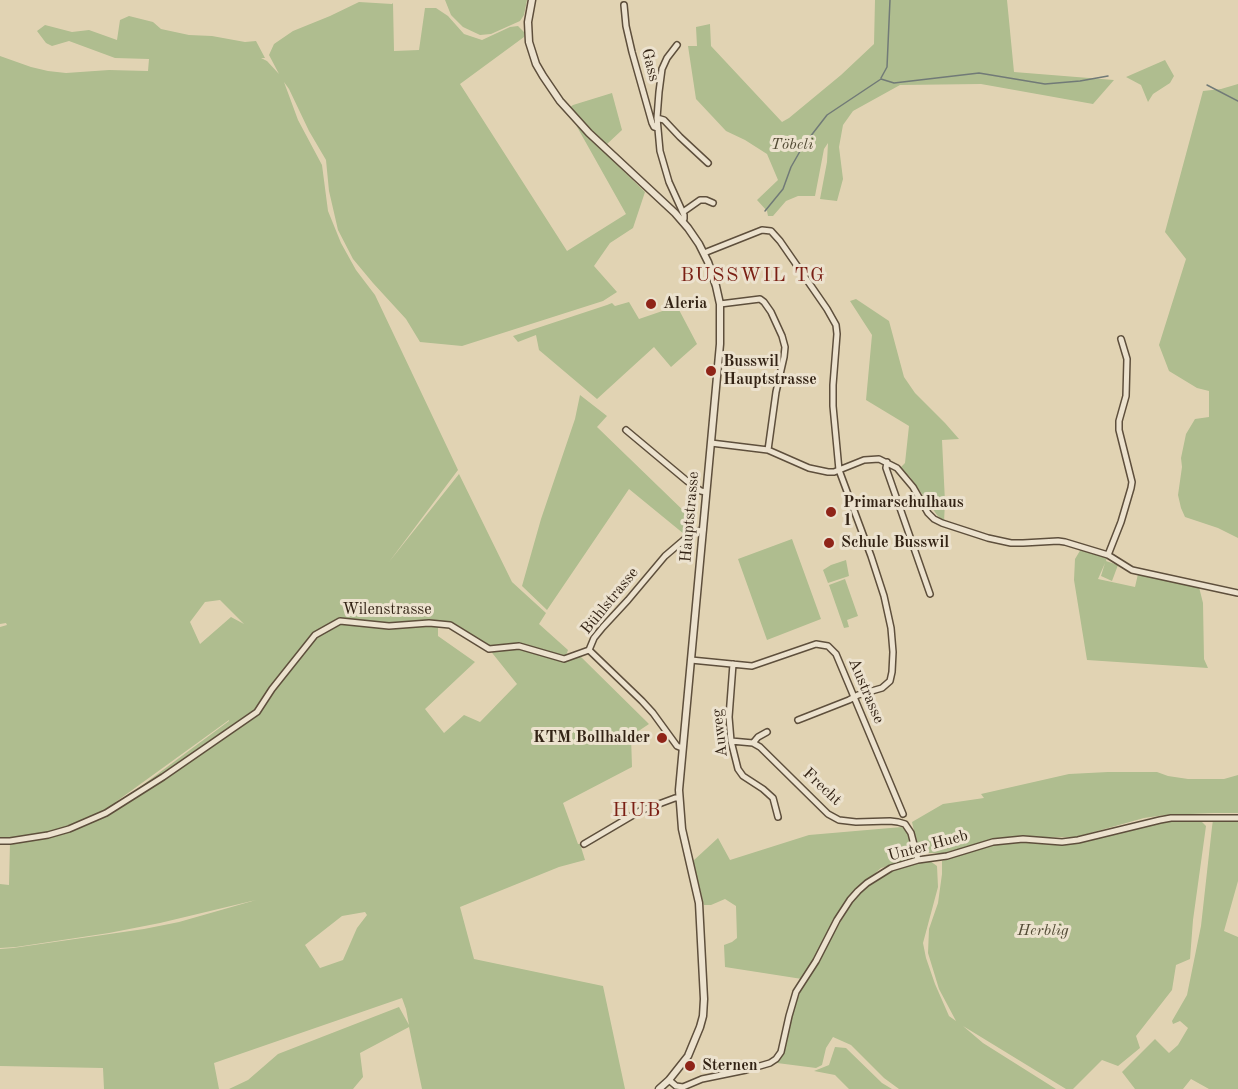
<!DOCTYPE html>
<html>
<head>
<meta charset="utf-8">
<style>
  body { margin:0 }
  canvas { display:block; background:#e1d3b3 }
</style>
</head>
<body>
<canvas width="1238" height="1089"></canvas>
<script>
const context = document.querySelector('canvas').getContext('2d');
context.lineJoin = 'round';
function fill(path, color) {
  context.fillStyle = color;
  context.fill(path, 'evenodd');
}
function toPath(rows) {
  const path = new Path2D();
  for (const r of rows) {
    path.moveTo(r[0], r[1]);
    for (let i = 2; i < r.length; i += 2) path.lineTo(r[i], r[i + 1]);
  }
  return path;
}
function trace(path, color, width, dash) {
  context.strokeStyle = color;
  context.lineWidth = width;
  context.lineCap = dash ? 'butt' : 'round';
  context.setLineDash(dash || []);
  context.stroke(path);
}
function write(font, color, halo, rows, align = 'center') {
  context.font = font + ' "Old Standard TT",serif';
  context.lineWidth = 6;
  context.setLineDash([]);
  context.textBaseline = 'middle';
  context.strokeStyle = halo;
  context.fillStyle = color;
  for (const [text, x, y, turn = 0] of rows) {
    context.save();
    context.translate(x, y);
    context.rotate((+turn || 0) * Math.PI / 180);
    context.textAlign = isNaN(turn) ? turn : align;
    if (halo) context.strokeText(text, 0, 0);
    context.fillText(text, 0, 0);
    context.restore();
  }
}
fill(toPath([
  [445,0,527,0,524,15,520,21,491,34,480,35,463,27,451,15],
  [875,0,1007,0,1014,72,1114,80,1093,104,981,84,900,85,853,111,843,125,839,147,843,179,837,201,820,199,827,162,828,143,824,149,815,196,798,196,786,201,773,216,768,216,767,211,757,200,778,180,767,154,745,140,726,131,696,99,688,46,697,46,696,27,710,24,711,46,782,122,789,118,841,75,874,44],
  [359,2,392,4,393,3,394,51,419,50,425,8,436,8,448,16,464,34,482,40,510,27,518,26,524,32,524,37,460,84,567,251,626,214,576,125,645,192,633,228,610,243,594,266,617,292,603,301,462,346,420,342,406,319,373,283,353,259,338,230,329,191,326,160,309,131,289,89,284,82,298,120,322,165,328,211,341,243,356,270,375,295,458,470,389,562,459,474,512,582,546,613,539,624,568,650,565,658,578,654,649,724,631,736,632,767,563,803,578,844,580,844,585,860,559,867,460,907,474,959,603,986,625,1089,422,1089,409,1027,360,1053,363,1077,353,1089,229,1089,248,1080,278,1054,399,1007,409,1025,406,1009,402,998,214,1063,219,1089,104,1089,103,1068,0,1066,0,949,13,948,144,929,179,922,256,900,160,923,109,933,16,947,0,948,0,884,9,885,10,842,0,841,0,627,7,625,6,623,0,624,0,56,31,67,48,71,66,73,109,70,148,71,149,59,115,58,69,41,52,46,46,43,37,31,45,25,72,32,89,30,117,40,120,20,129,16,153,22,161,29,189,35,212,36,245,42,256,41,265,58,261,58,267,61,279,74,269,55,274,44,293,31,330,16],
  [220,600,244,624,231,617,200,644,190,622,205,602],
  [438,624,469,637,489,649,517,684,480,722,464,715,444,733,425,709,475,662,438,636],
  [229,720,229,721,109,810,117,801],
  [365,912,367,915,357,928,343,960,320,968,305,945,342,916],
  [1165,60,1174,76,1170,83,1153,94,1148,102,1141,85,1126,77],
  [1238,84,1238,538,1218,528,1185,517,1181,508,1178,495,1182,467,1181,458,1186,434,1195,419,1209,417,1209,391,1197,388,1169,371,1159,345,1186,259,1165,232,1203,91,1221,89],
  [612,93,622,130,606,145,581,122,569,108,573,105],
  [856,299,889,321,904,377,915,393,945,423,959,439,942,440,945,502,944,522,937,515,910,477,900,468,905,463,909,426,866,400,872,335,850,301],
  [629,302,639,319,677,306,697,344,671,367,654,347,597,399,539,350,536,335,518,342,513,336,607,305,612,303,615,306],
  [580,395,607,416,597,427,690,517,684,534,629,489,547,610,522,586,541,519,575,419],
  [792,539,821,619,767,640,738,559],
  [1081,549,1107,558,1106,561,1118,565,1112,581,1101,576,1105,563,1098,579,1135,587,1138,574,1199,587,1203,603,1204,659,1208,668,1087,660,1074,580,1075,559],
  [846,560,849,576,828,583,823,570,831,565],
  [845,579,858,616,847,620,849,627,844,628,829,585],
  [1108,772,1157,772,1168,776,1188,779,1224,779,1238,775,1238,813,1214,813,1165,815,1144,818,1076,837,994,838,967,847,943,853,924,853,918,849,912,822,943,804,984,798,981,794,1069,774],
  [1213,820,1238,820,1238,881,1224,931,1238,937,1238,1089,1209,1089,1191,1079,1183,1089,1135,1089,1122,1072,1155,1039,1169,1053,1178,1045,1188,1028,1180,1021,1173,1024,1172,1021,1187,995,1201,926,1212,827],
  [1166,822,1202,822,1206,826,1193,920,1190,959,1176,965,1172,990,1136,1036,1140,1048,1118,1066,1102,1060,1073,1089,1066,1089,963,1026,983,1043,1056,1089,899,1089,884,1078,851,1045,833,1037,826,1048,822,1065,816,1068,777,1063,787,1042,791,1016,801,990,855,897,871,882,909,863,930,861,937,866,938,887,923,943,926,958,935,984,949,1016,956,1021,939,989,928,953,929,929,938,903,942,874,942,861,992,845,1019,842,1069,843,1088,840],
  [902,827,908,833,913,859,881,868,849,896,802,979,725,967,724,945,732,942,737,938,736,906,725,899,711,905,704,905,693,861,718,838,730,860,809,835],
  [835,1047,846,1048,882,1083,892,1089,849,1089,835,1075,814,1071,829,1065]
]), '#afbd8f');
trace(toPath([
  [881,78,887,67,890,0],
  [1207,85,1238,101],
  [765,211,783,189,791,167,803,146,827,115,881,79,894,83,979,73,1045,84,1080,81,1108,76]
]), '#717a77', 1.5);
const minor = toPath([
  [624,5,626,26,632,52,652,123,654,127,657,128],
  [677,45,667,58,662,69,659,92,657,118,660,151,669,182,684,215,684,219,682,220],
  [657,118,664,120,680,137,708,163],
  [683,212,700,200,706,200,713,203],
  [704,253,762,230,771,231,780,241,827,309,836,325,837,334,833,385,833,406,839,470,871,556,884,596,891,628,893,652,892,672,890,681,882,688,858,695,849,700,798,720],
  [720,304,760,299,764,302,771,312,782,336,785,347,784,357,776,392,768,450],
  [626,430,687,481,701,491,706,492],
  [711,443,768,450,809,468,828,472,834,472,864,460,879,459,897,468,913,487,928,513,934,519,942,523,988,538,1011,543,1023,543,1058,541,1065,542,1108,555,1132,570,1238,593],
  [887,462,886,468,930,594],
  [1108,555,1121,522,1131,488,1132,482,1119,430,1119,421,1126,396,1127,359,1121,339],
  [691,660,752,666,816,644,828,646,836,654,903,814],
  [733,664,729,717,731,741,738,769,743,776,763,789,773,798,778,817],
  [731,741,753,743,760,747,828,814,839,820,856,822,890,821,898,822,905,824,911,833,918,860],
  [753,743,758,737,767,732],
  [682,748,677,746,653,713,642,701,589,650,594,638,603,627,628,600,665,556,693,532,703,530],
  [0,841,10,841,48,835,69,829,106,813,163,777,257,712,272,689,315,635,340,621,389,626,429,623,450,625,489,649,519,646,564,659,589,650],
  [584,844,640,811,675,798,679,798],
  [669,1080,676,1086,683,1087,702,1079,746,1070,770,1063,776,1059,781,1052,789,1016,796,992,816,961,837,920,850,900,858,891,867,883,891,868,918,860,947,856,993,842,1023,839,1062,842,1078,840,1160,820,1171,818,1238,818]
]);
const tertiary = toPath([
  [532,0,528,22,529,42,536,64,543,76,560,101,589,133,675,213,688,228,699,244,708,262,716,286,720,304,720,344,679,790,682,829,699,903,704,999,703,1016,700,1027,688,1056,669,1080,659,1089]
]);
trace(minor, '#5e4f3c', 8);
trace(tertiary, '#5e4f3c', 9);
trace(minor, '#ece2ce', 5);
trace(tertiary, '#ece2ce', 6);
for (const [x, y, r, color] of [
  [651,304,6,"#8f2418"],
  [711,371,6,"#8f2418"],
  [831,512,6,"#8f2418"],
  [829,543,6,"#8f2418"],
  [662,738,6,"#8f2418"],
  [690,1066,6,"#8f2418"]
]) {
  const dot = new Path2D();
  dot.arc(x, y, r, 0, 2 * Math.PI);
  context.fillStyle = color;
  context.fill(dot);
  trace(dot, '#ece2ce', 2);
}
write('16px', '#332315', '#ece2ce', [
  ["Gass",650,65,75],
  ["Hauptstrasse",690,517,-85],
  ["Bühlstrasse",610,601,-51],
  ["Wilenstrasse",387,610],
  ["Austrasse",866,691,67],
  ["Auweg",720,733,-96],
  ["Frecht",822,787,43],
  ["Unter Hueb",928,846,-15]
]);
write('italic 16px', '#524a34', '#ece2ce', [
  ["Töbeli",792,145],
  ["Herblig",1043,931]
]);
write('bold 16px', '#332315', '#ece2ce', [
  ["Aleria",663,304],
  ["Busswil",723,362],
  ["Hauptstrasse",723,380],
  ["Primarschulhaus",843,503],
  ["1",843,521],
  ["Schule Busswil",841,543],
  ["KTM Bollhalder",650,738,"right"],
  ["Sternen",702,1066]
], 'left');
context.letterSpacing = '1.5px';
write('20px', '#7a1f14', '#ece2ce', [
  ["BUSSWIL TG",753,276],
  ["HUB",637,811]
]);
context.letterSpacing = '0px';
</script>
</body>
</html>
